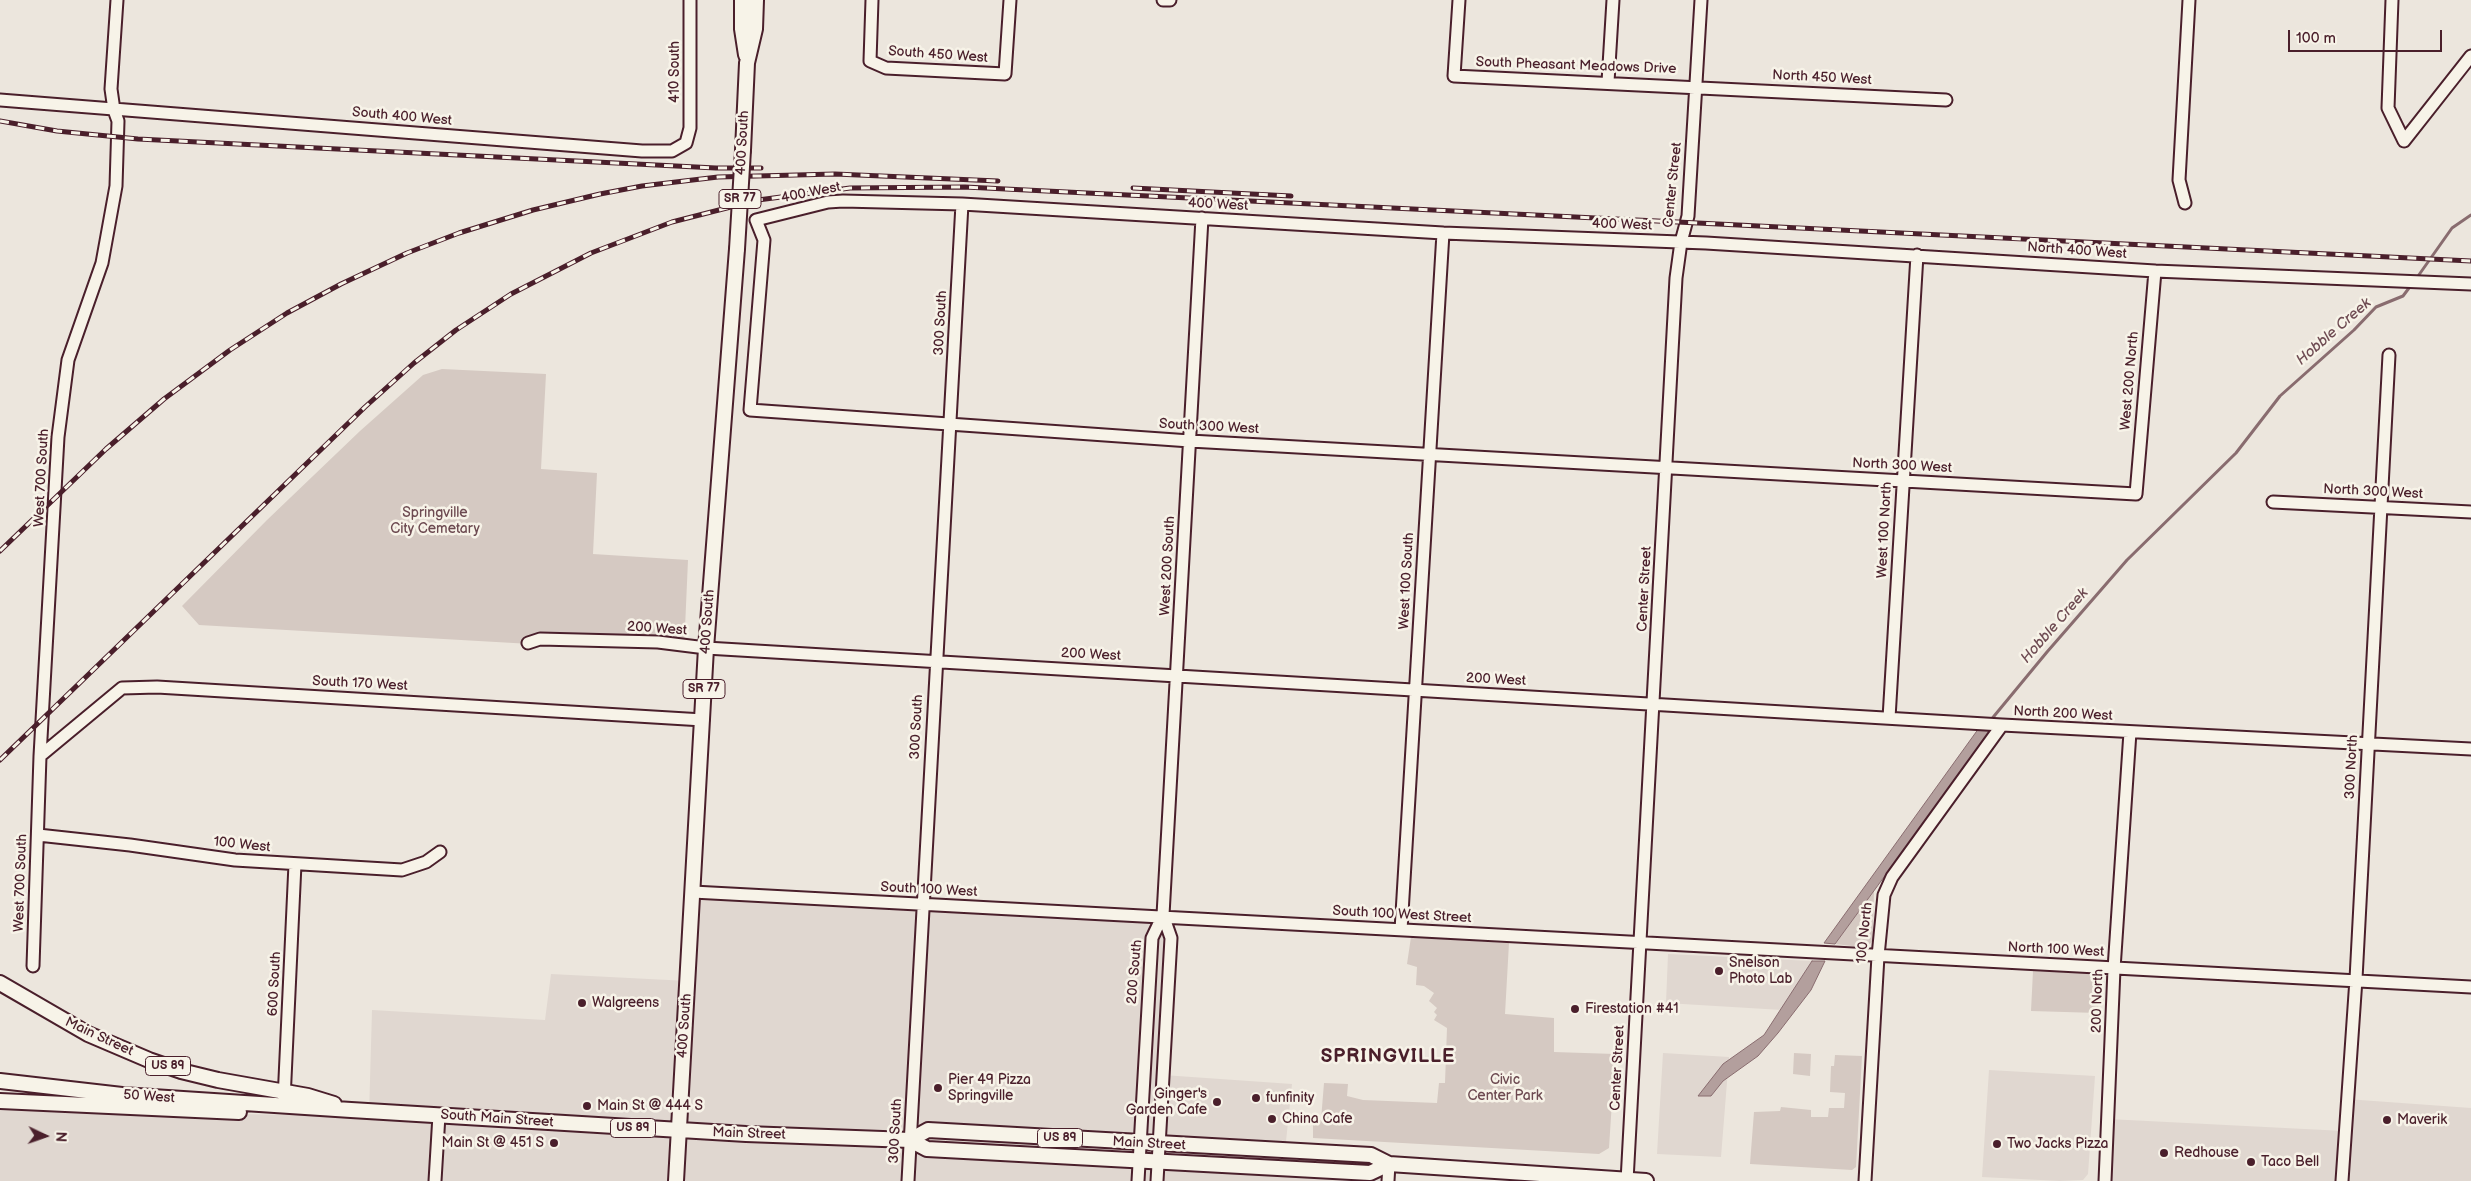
<!DOCTYPE html>
<html>
<head>
<meta charset="utf-8">
<style>
  body { margin:0 }
  #map { position:relative; width:2471px; height:1181px; overflow:hidden; background:#ece6dd; font-family:"Balsamiq Sans",sans-serif }
  canvas { display:block }
  .north { position:absolute; left:20px; top:1111px; width:50px; height:50px; -webkit-text-stroke:4px #f7f3e8; paint-order:stroke; rotate:93deg; font-size:14px; font-weight:700; line-height:20px; text-align:center; color:#4a1f2b }
  .north::after { content:''; display:block; margin:auto; width:18px; height:22px; background:#4a1f2b; clip-path:polygon(50% 0,100% 100%,50% 72%,0 100%) }
  .scale { position:absolute; left:2288px; top:30px; width:154px; height:22px; box-sizing:border-box; border:2px solid #4a1f2b; border-top:0; padding-left:6px; font-size:15px; line-height:18px; white-space:nowrap; color:#4a1f2b; -webkit-text-stroke:4px #f7f3e8; paint-order:stroke }
</style>
</head>
<body>
<div id="map">
<canvas width="2471" height="1181"></canvas>
<div class="north">N</div>
<div class="scale">100 m</div>
</div>
<script>
const context = document.querySelector('canvas').getContext('2d');
context.lineJoin = 'round';
function fill(path, color) {
  context.fillStyle = color;
  context.fill(path, 'evenodd');
}
function toPath(rows) {
  const path = new Path2D();
  for (const r of rows) {
    path.moveTo(r[0], r[1]);
    for (let i = 2; i < r.length; i += 2) path.lineTo(r[i], r[i + 1]);
  }
  return path;
}
function trace(path, color, width, dash) {
  context.strokeStyle = color;
  context.lineWidth = width;
  context.lineCap = dash ? 'butt' : 'round';
  context.setLineDash(dash || []);
  context.stroke(path);
}
function write(font, color, halo, rows, align = 'center') {
  context.font = font + ' "Balsamiq Sans",sans-serif';
  context.lineWidth = 5;
  context.setLineDash([]);
  context.textBaseline = 'middle';
  context.strokeStyle = halo;
  context.fillStyle = color;
  for (const [text, x, y, turn = 0] of rows) {
    context.save();
    context.translate(x, y);
    context.rotate((+turn || 0) * Math.PI / 180);
    context.textAlign = isNaN(turn) ? turn : align;
    if (halo) context.strokeText(text, 0, 0);
    context.fillText(text, 0, 0);
    context.restore();
  }
}
fill(toPath([
  [693,892,1163,915,1163,1075,1292,1084,1285,1151,1371,1155,1388,1181,0,1181,0,1101,233,1114,369,1116,372,1010,545,1020,551,974,688,981],
  [1668,954,1812,961,1782,1010,1666,1003],
  [1663,1053,1729,1057,1721,1157,1657,1154],
  [1989,1070,2095,1076,2088,1174,2083,1180,2060,1181,1982,1177],
  [2346,1099,2471,1108,2471,1181,2105,1181,2108,1119,2344,1131]
]), '#e0d7d0');
fill(toPath([
  [442,369,546,374,541,469,597,473,593,554,688,560,684,651,541,641,531,644,199,625,182,606,267,520,360,431,423,375],
  [1874,890,1873,940,1869,945,1860,947,1835,944],
  [1411,937,1509,943,1505,1014,1554,1018,1554,1052,1615,1054,1609,1148,1599,1154,1313,1138,1313,1122,1321,1120,1324,1083,1348,1084,1347,1096,1363,1100,1437,1103,1439,1083,1445,1083,1447,1028,1434,1020,1437,1015,1434,1012,1437,1008,1429,1001,1434,993,1424,986,1416,985,1417,967,1407,964],
  [2033,971,2088,973,2099,984,2098,1013,2031,1011],
  [1794,1053,1811,1054,1810,1076,1793,1074],
  [1835,1055,1862,1056,1856,1167,1852,1170,1750,1164,1754,1112,1780,1111,1781,1107,1811,1110,1811,1117,1828,1117,1829,1108,1844,1108,1845,1093,1830,1092,1831,1066,1834,1066]
]), '#d5c9c2');
const water = toPath([
  [1979,728,1993,728,1835,944,1824,943,1979,728],
  [1812,961,1825,961,1811,990,1778,1033,1758,1056,1723,1081,1711,1096,1698,1096,1723,1064,1764,1035,1812,961]
]);
fill(water, '#b39f9d');
trace(water, '#896c6f', 1);
trace(toPath([
  [2416,279,2452,228,2471,215],
  [1990,721,2047,652,2127,560,2236,453,2280,396,2354,330,2376,307,2403,296,2412,284]
]), '#896c6f', 3);
const minor = toPath([
  [872,0,870,61,886,68,1005,74,1010,0],
  [1163,0,1170,0],
  [1459,0,1454,76,1946,100],
  [2392,0,2388,108,2404,141,2471,56],
  [1608,82,1613,0],
  [0,100,642,151,672,151,686,143,690,128,690,0],
  [2185,203,2179,180,2189,0],
  [2155,271,2136,494,1190,441,750,410,764,240,756,220,828,202,843,201,962,204,1443,233,1706,243,2155,271,2471,284],
  [2273,502,2471,512],
  [528,643,540,639,658,642,706,648,2002,725,2471,749],
  [1889,718,1917,255],
  [40,756,122,688,157,687,703,720],
  [38,835,130,845,235,860,402,870,426,862,440,852],
  [693,892,2471,987],
  [1401,930,1443,233],
  [33,966,40,756,58,437,68,360,102,263,116,186,118,121,114,110,111,89,117,0],
  [284,1100,295,864],
  [435,1181,439,1115],
  [908,1181,962,204],
  [1138,1181,1152,938,1163,915,1202,218],
  [1157,1181,1171,938,1163,915],
  [1388,1181,1389,1164],
  [1627,1181,1676,278,1681,242,1688,216,1701,0],
  [1865,1181,1878,956,1884,895,1892,877,2002,725],
  [2105,1181,2114,969,2130,732],
  [2342,1181,2356,979,2389,355]
]);
const major = toPath([
  [742,0,742,29,746,55],
  [743,150,747,63,755,29,756,0],
  [0,983,88,1034,149,1060,181,1071,218,1080,308,1096,334,1104],
  [0,1081,122,1095,351,1110,746,1134,910,1140,927,1149,1370,1173,1389,1164],
  [0,1101,239,1112],
  [910,1140,928,1130,1371,1155,1389,1164,1646,1181],
  [676,1181,706,648,737,249]
]);
trace(minor, '#4a1f2b', 15);
trace(major, '#4a1f2b', 18);
trace(minor, '#f7f3e8', 11);
trace(major, '#f7f3e8', 14);
const rail = toPath([
  [0,121,57,131,138,139,716,168,761,168],
  [1133,188,1291,196],
  [0,551,106,449,164,399,230,350,287,313,341,284,407,253,459,233,533,210,600,194,642,186,718,177,835,174,998,181],
  [0,760,365,407,414,363,456,330,511,294,591,253,672,222,758,200,850,188,965,187,2471,261]
]);
trace(rail, '#4a1f2b', 5);
trace(rail, '#f7f3e8', 3, [9]);
const majorBridge = toPath([
  [737,249,743,150]
]);
trace(majorBridge, '#4a1f2b', 18, []);
trace(majorBridge, '#f7f3e8', 14);
for (const [x, y, r, color] of [
  [1719,971,5,"#4a1f2b"],
  [582,1003,5,"#4a1f2b"],
  [1575,1009,5,"#4a1f2b"],
  [938,1088,5,"#4a1f2b"],
  [1256,1098,5,"#4a1f2b"],
  [1217,1102,5,"#4a1f2b"],
  [587,1106,5,"#4a1f2b"],
  [1272,1119,5,"#4a1f2b"],
  [2387,1120,5,"#4a1f2b"],
  [554,1143,5,"#4a1f2b"],
  [1997,1144,5,"#4a1f2b"],
  [2164,1153,5,"#4a1f2b"],
  [2251,1162,5,"#4a1f2b"]
]) {
  const dot = new Path2D();
  dot.arc(x, y, r, 0, 2 * Math.PI);
  context.fillStyle = color;
  context.fill(dot);
  trace(dot, '#f7f3e8', 2);
}
for (const [x, y, w] of [
  [740,199,42],
  [704,689,42],
  [168,1066,45],
  [633,1128,45],
  [1060,1138,45]
]) {
  const box = new Path2D();
  box.roundRect(x - w / 2, y - 9.5, w, 19, 4);
  context.fillStyle = '#f7f3e8';
  context.fill(box);
  trace(box, '#4a1f2b', 1);
}
write('bold 12px', '#4a1f2b', null, [
  ["SR 77",740,199],
  ["SR 77",704,689],
  ["US 89",168,1066],
  ["US 89",633,1128],
  ["US 89",1060,1138]
]);
write('14px', '#4a1f2b', '#f7f3e8', [
  ["South 450 West",938,55,4],
  ["South Pheasant Meadows Drive",1576,66,2],
  ["410 South",675,72,-90],
  ["North 450 West",1822,78,3],
  ["South 400 West",402,117,5],
  ["400 South",743,143,-87],
  ["Center Street",1673,185,-84],
  ["400 West",811,193,-11],
  ["400 West",1218,205,3],
  ["400 West",1622,225,2],
  ["North 400 West",2077,251,4],
  ["300 South",941,323,-87],
  ["West 200 North",2130,381,-85],
  ["South 300 West",1209,427,3],
  ["North 300 West",1902,466,3],
  ["West 700 South",42,478,-87],
  ["North 300 West",2373,492,3],
  ["West 100 North",1885,530,-87],
  ["West 200 South",1168,566,-87],
  ["West 100 South",1407,581,-87],
  ["Center Street",1645,589,-87],
  ["400 South",708,622,-86],
  ["200 West",657,629,4],
  ["200 West",1091,655,3],
  ["200 West",1496,680,3],
  ["South 170 West",360,684,3],
  ["North 200 West",2063,714,3],
  ["300 South",917,727,-87],
  ["300 North",2352,767,-87],
  ["100 West",242,845,6],
  ["West 700 South",21,883,-88],
  ["South 100 West",929,890,3],
  ["South 100 West Street",1402,915,3],
  ["100 North",1865,933,-84],
  ["North 100 West",2056,950,3],
  ["200 South",1135,972,-85],
  ["600 South",275,984,-87],
  ["200 North",2098,1001,-88],
  ["400 South",685,1026,-86],
  ["Main Street",99,1037,25],
  ["Center Street",1618,1068,-87],
  ["50 West",149,1097,4],
  ["South Main Street",497,1119,4],
  ["300 South",896,1131,-87],
  ["Main Street",749,1134,2],
  ["Main Street",1149,1144,3]
]);
write('14px', '#6d4a51', '#f7f3e8', [
  ["Springville",435,513],
  ["City Cemetary",435,529],
  ["Civic",1505,1080],
  ["Center Park",1505,1096]
]);
write('14px', '#4a1f2b', '#f7f3e8', [
  ["Snelson",1729,963],
  ["Photo Lab",1729,979],
  ["Walgreens",592,1003],
  ["Firestation #41",1585,1009],
  ["Pier 49 Pizza",948,1080],
  ["Springville",948,1096],
  ["Ginger's",1207,1094,"right"],
  ["Garden Cafe",1207,1110,"right"],
  ["funfinity",1266,1098],
  ["Main St @ 444 S",597,1106],
  ["China Cafe",1282,1119],
  ["Maverik",2397,1120],
  ["Main St @ 451 S",544,1143,"right"],
  ["Two Jacks Pizza",2007,1144],
  ["Redhouse",2174,1153],
  ["Taco Bell",2261,1162]
], 'left');
write('italic 15px', '#6f4c53', '#f7f3e8', [
  ["Hobble Creek",2334,332,-41],
  ["Hobble Creek",2055,626,-49]
]);
context.letterSpacing = '1px';
write('bold 19px', '#4a1f2b', '#f7f3e8', [
  ["SPRINGVILLE",1388,1057]
]);
context.letterSpacing = '0px';
</script>
</body>
</html>
